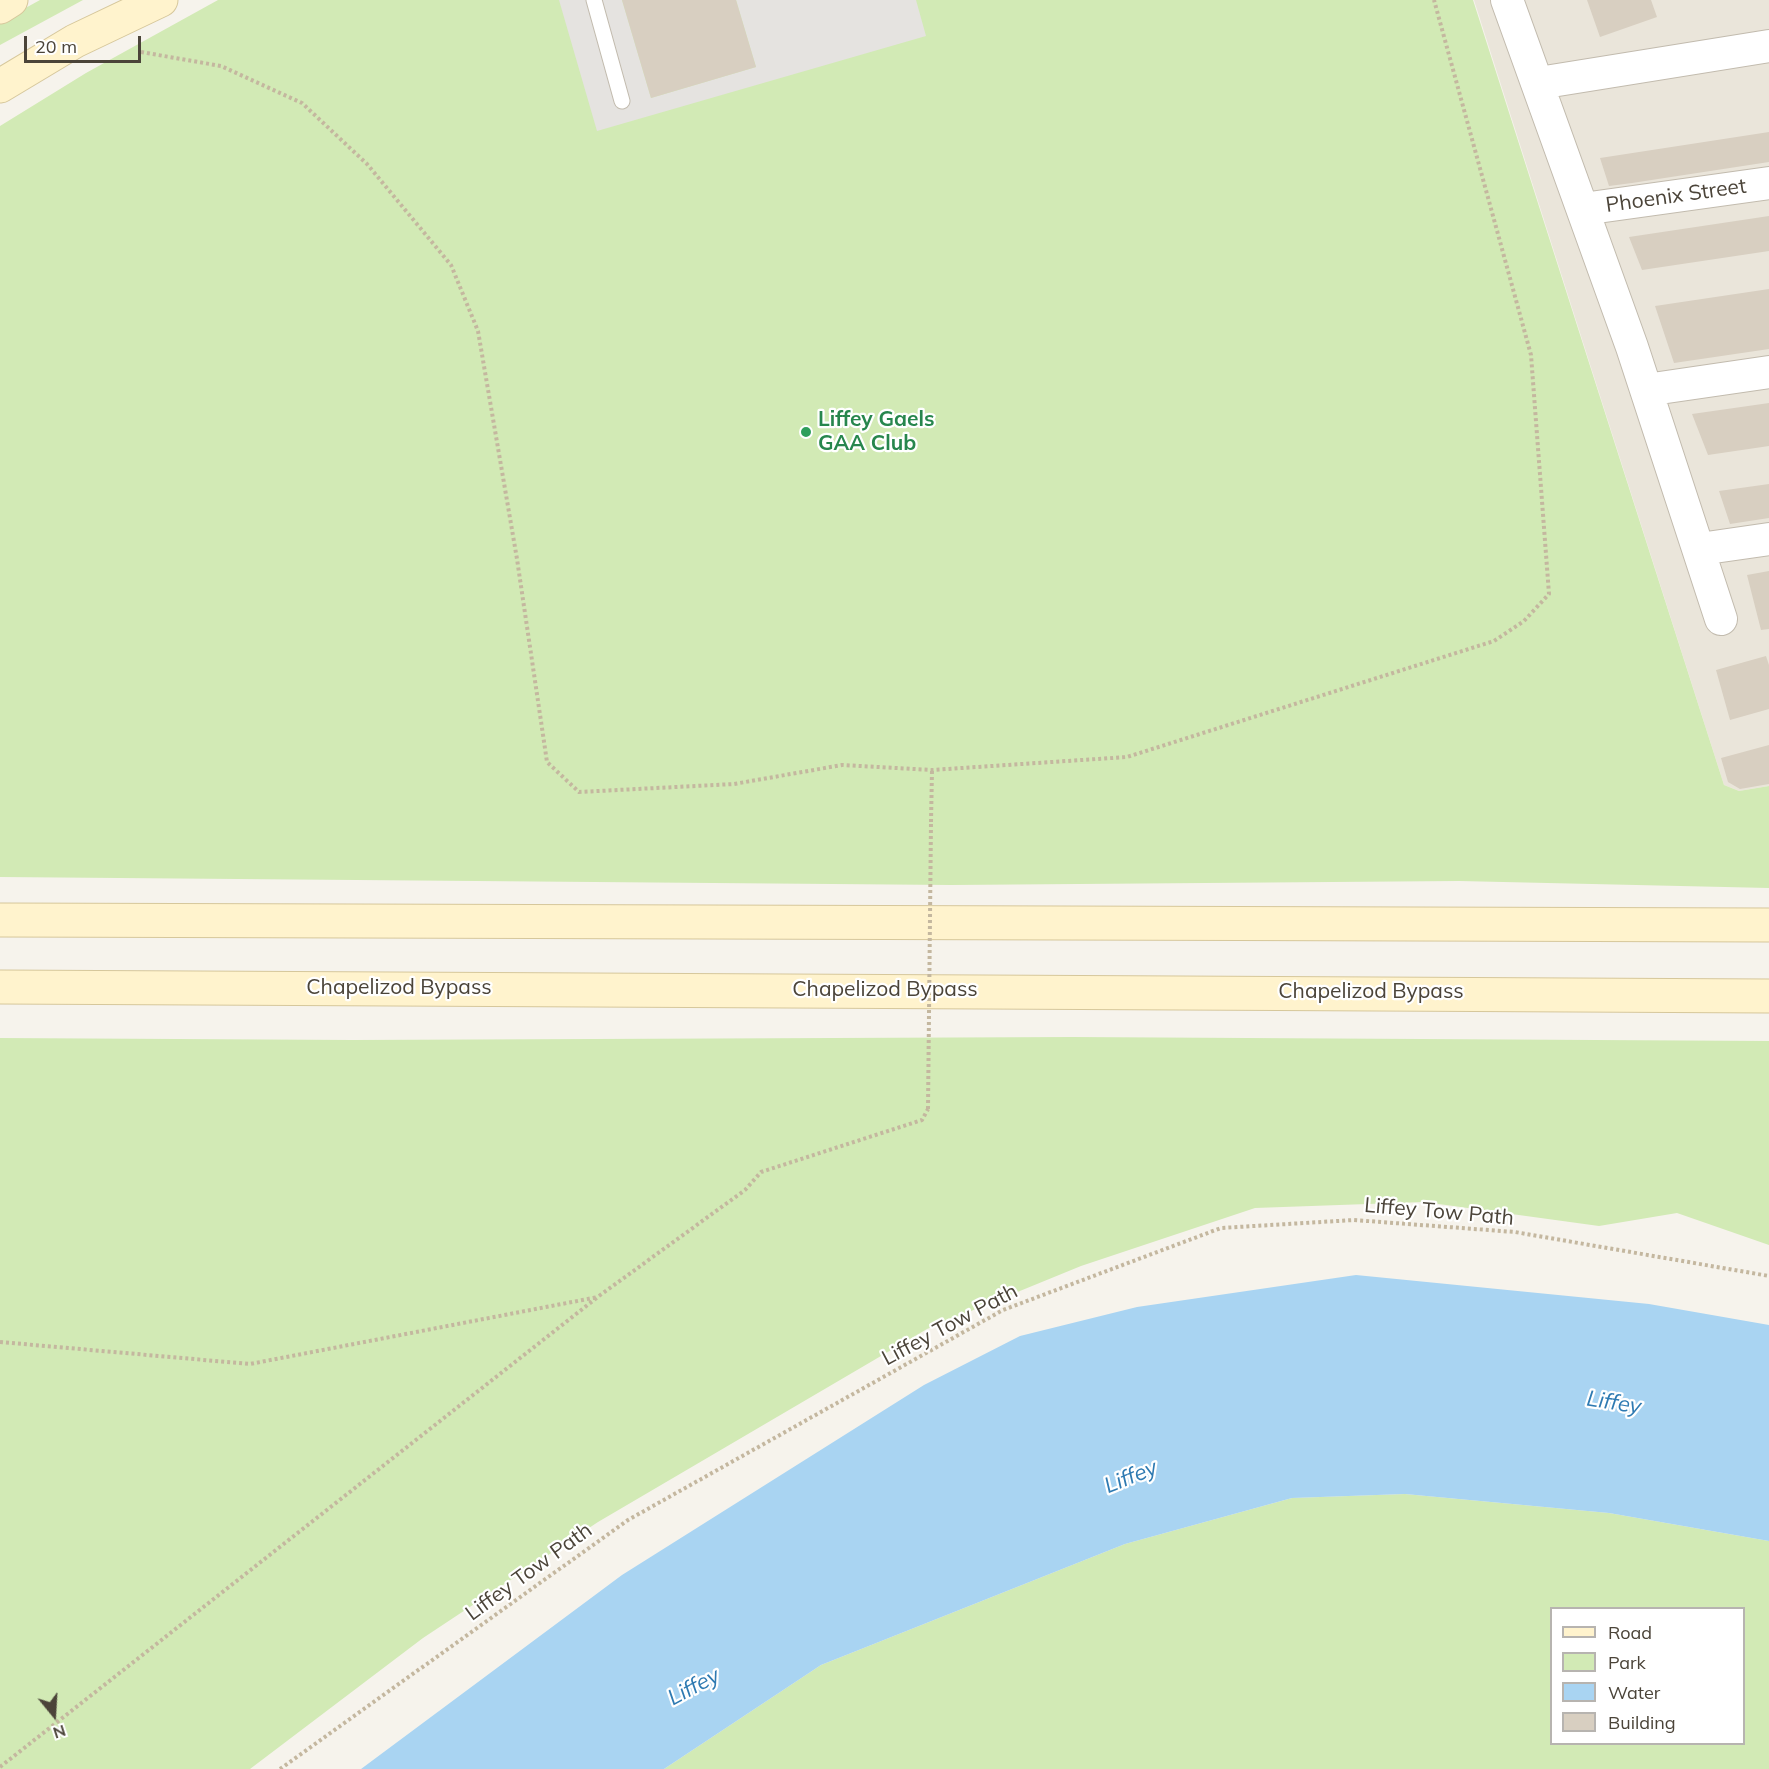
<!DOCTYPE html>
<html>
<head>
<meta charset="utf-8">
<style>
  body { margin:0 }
  #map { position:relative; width:1769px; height:1769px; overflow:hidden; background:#f6f3ec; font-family:Mulish,sans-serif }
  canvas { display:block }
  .legend { position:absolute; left:1550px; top:1607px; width:195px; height:138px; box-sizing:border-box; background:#fff; border:2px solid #b7b4b0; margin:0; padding:8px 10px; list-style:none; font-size:18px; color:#4b4439 }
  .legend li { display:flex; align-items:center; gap:12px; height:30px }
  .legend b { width:30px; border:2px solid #b7b4b0 }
  .north { position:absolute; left:24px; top:1685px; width:60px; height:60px; -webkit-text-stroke:4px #fff; paint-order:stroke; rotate:162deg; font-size:16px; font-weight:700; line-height:24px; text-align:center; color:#4b4439 }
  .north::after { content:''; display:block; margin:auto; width:21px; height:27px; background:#4b4439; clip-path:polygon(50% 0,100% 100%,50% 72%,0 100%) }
  .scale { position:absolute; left:24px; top:36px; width:117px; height:27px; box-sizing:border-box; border:3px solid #4b4439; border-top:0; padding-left:8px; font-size:18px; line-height:21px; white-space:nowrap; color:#4b4439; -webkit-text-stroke:4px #fff; paint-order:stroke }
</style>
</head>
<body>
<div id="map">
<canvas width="1769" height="1769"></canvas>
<ul class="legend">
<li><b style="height:8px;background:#fff3cd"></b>Road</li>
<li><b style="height:16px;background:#d2eab5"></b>Park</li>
<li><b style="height:16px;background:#a9d4f2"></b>Water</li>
<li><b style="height:16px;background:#d8cfc1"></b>Building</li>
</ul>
<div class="north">N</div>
<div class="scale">20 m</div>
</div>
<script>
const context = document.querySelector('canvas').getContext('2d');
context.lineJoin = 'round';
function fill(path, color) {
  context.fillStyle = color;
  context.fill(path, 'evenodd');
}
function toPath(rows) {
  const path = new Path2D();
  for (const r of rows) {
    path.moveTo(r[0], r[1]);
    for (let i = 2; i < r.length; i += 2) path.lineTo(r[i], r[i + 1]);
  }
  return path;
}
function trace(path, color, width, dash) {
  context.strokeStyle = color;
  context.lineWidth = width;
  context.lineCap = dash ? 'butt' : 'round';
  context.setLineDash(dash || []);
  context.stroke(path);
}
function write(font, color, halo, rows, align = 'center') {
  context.font = font + ' Mulish,sans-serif';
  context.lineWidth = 4.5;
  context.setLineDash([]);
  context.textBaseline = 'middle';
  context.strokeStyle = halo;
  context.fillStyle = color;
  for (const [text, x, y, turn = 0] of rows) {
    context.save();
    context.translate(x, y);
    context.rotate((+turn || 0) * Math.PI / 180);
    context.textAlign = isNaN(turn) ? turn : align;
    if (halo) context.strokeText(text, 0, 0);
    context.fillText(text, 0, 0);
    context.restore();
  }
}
fill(toPath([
  [1474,0,1769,0,1769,786,1739,791,1724,785]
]), '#eae5da');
fill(toPath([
  [40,0,83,0,0,45,0,22],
  [218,0,1473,0,1724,785,1739,791,1769,786,1769,888,1459,881,951,885,0,877,0,126,86,73],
  [1073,1037,1769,1041,1769,1245,1677,1213,1599,1226,1424,1202,1255,1208,1081,1266,927,1329,598,1522,423,1638,250,1769,0,1769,0,1038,353,1040],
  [1405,1494,1609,1513,1769,1541,1769,1769,664,1769,821,1665,1125,1544,1292,1498],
  [1552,1608,1744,1608,1744,1744,1552,1744]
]), '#d2eab5');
fill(toPath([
  [559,0,622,0,651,98,756,67,736,0,916,0,926,36,597,131]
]), '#e5e3e0');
fill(toPath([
  [1356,1275,1649,1304,1769,1325,1769,1541,1609,1513,1405,1494,1292,1498,1125,1544,821,1665,664,1769,361,1769,622,1575,924,1385,1020,1336,1137,1307]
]), '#a9d4f2');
fill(toPath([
  [622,0,736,0,756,67,651,98],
  [1587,0,1651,0,1657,17,1600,37],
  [1769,132,1769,162,1632,183,1609,186,1600,158],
  [1769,216,1769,251,1642,270,1629,237],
  [1769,289,1769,349,1674,363,1655,306],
  [1769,403,1769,446,1708,455,1692,414],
  [1769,484,1769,518,1730,524,1719,491],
  [1769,571,1769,629,1761,630,1747,575],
  [1766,656,1769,665,1769,709,1730,720,1716,670],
  [1769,745,1769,784,1740,789,1728,782,1721,758]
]), '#d8cfc1');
const service = toPath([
  [594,0,622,101]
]);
const minor = toPath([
  [1507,0,1632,347,1721,619],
  [1539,83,1769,46],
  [1583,209,1769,183],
  [1646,390,1769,372],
  [1700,549,1769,539]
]);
const secondary = toPath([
  [0,7,11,0],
  [0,86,75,41,161,0],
  [0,920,1769,925],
  [0,987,1769,996]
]);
trace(service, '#c2bbae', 17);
trace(minor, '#c2bbae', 34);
trace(secondary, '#d6c79b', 35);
trace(toPath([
  [141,52,221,66,302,103,367,164,451,265,478,331,517,559,547,762,579,792,734,784,842,765,932,770,1127,757,1494,641,1524,621,1549,594,1531,355,1434,0],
  [931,822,932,770],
  [0,1342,250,1364,598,1297],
  [0,1767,599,1296,745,1190,761,1172,922,1120,928,1109],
  [280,1769,628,1520,1003,1310,1221,1228,1354,1220,1515,1232,1769,1276]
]), '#c4b79f', 4, [3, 3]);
trace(service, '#fff', 15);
trace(minor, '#fff', 32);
trace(secondary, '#fff3cd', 33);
trace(toPath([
  [928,1109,931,822]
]), '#c4b79f', 4, [3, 3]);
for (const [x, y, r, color] of [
  [806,432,6,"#2e9e5b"]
]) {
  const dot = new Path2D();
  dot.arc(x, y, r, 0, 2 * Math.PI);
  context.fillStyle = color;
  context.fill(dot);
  trace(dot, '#fff', 2);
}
write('21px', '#4b4439', '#fff', [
  ["Phoenix Street",1676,196,-8],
  ["Chapelizod Bypass",399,988],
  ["Chapelizod Bypass",885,990],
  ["Chapelizod Bypass",1371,992],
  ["Liffey Tow Path",1439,1212,5],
  ["Liffey Tow Path",950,1325,-28],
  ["Liffey Tow Path",529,1572,-36]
]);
write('bold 21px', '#27864d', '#fff', [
  ["Liffey Gaels",818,420],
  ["GAA Club",818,444]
], 'left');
write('italic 22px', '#2e7ab2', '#fff', [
  ["Liffey",1614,1403,9],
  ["Liffey",1131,1477,-22],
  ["Liffey",694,1687,-28]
]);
</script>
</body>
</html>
